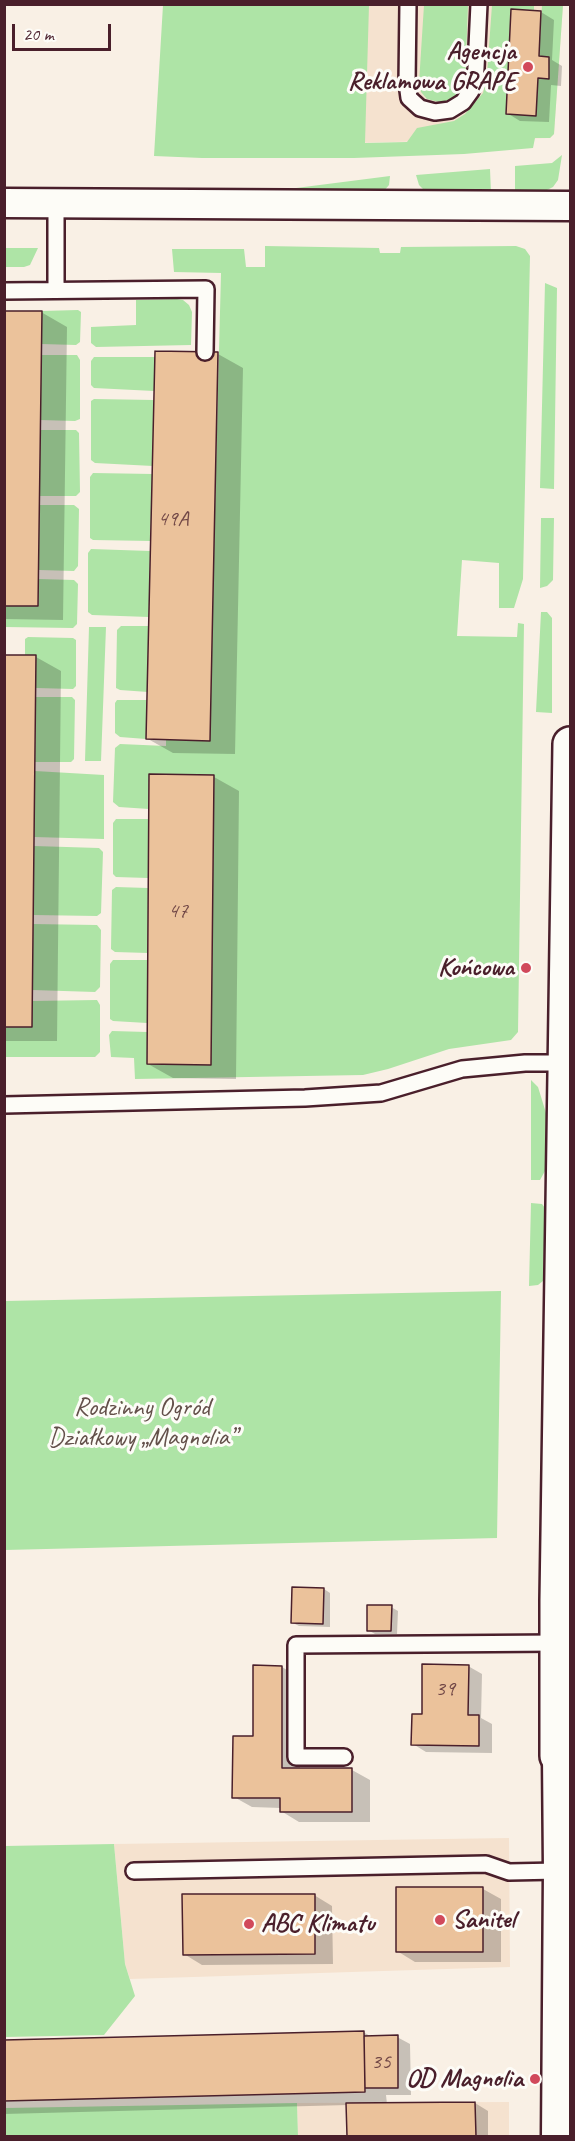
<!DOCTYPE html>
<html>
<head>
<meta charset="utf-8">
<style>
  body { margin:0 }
  #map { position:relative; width:575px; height:2141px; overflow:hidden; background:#f9f0e5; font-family:Caveat,sans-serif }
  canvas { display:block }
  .frame { position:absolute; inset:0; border:6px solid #4a1f2b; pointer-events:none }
  .scale { position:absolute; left:12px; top:24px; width:99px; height:27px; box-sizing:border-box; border:3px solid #4a1f2b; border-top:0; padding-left:8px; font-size:18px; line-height:21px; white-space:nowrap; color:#4a1f2b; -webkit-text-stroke:4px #fdfcf7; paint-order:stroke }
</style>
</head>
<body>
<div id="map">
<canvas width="575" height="2141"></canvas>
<div class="frame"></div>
<div class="scale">20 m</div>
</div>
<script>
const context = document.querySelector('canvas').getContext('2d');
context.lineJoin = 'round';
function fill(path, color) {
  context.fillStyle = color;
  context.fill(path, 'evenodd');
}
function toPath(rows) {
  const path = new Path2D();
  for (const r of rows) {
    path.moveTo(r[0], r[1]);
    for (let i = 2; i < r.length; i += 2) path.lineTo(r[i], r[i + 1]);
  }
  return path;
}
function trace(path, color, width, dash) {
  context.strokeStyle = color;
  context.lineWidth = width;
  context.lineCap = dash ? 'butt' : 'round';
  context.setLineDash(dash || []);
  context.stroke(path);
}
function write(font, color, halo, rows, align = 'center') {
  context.font = font + ' Caveat,sans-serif';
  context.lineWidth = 6;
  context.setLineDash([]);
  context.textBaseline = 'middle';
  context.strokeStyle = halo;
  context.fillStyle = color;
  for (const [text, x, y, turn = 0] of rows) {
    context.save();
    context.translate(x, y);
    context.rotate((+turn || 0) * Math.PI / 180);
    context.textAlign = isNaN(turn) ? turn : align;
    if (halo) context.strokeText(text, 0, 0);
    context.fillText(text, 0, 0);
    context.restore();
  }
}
fill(toPath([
  [358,5,563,5,554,134,550,138,354,143],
  [509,1838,510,1967,130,1979,125,1964,114,1844],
  [509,2102,509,2136,298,2136,297,2103]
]), '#f5e2cf');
fill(toPath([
  [163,5,369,5,365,143,407,142,417,128,454,121,465,114,483,93,487,74,492,5,534,5,534,10,511,9,506,114,536,116,538,78,549,79,549,57,539,56,542,5,563,5,554,134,550,138,535,138,533,148,464,154,354,158,202,158,154,156],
  [424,5,468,5,465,84,458,96,451,100,439,102,427,99,421,92,419,83],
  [562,155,558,180,553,187,545,191,515,190,515,166,552,163],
  [490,169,491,193,425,191,419,185,416,175],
  [390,176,389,185,383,192,257,193],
  [265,246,379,248,380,253,400,253,401,247,516,246,525,249,530,256,523,579,514,608,499,608,499,563,462,560,457,636,517,637,518,623,524,624,518,1032,511,1040,449,1049,388,1069,363,1075,135,1079,134,1058,111,1057,109,1035,112,1031,147,1032,147,1064,211,1065,214,775,150,774,149,809,119,807,113,802,115,748,120,744,166,746,166,740,209,740,221,273,174,272,172,249,244,249,246,267,265,267],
  [5,248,38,248,30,265,24,267,5,267],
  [545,283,557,288,554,489,540,488],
  [177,299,183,300,189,305,192,312,191,345,96,347,91,343,91,327,136,325,136,300],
  [78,310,81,312,80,342,76,345,41,344,42,311],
  [41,355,77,355,80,360,80,419,75,421,40,420],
  [94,357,155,357,154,391,94,388,91,385,91,361],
  [94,399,154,400,153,466,95,463,91,460,91,401],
  [40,430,76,430,79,433,80,492,76,496,40,496],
  [93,473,153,474,151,541,93,540,90,538,90,477],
  [39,505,74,505,79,509,78,566,74,571,39,570],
  [541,518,554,518,553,580,547,586,540,588],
  [91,549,150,551,149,617,92,615,88,612,88,553],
  [39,579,74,580,78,584,77,624,73,628,5,627,5,606,38,606],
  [541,612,547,612,552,618,552,713,536,712],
  [121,626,149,626,148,692,120,690,116,688,117,630],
  [89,627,106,627,101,761,85,761],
  [28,637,73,638,76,640,76,686,73,689,36,688,36,656,25,655,25,639],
  [36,697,72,697,75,700,74,759,71,762,35,762],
  [117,700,147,700,146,739,120,737,115,733,115,703],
  [35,771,104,775,104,839,34,837],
  [116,819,149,819,148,878,116,877,113,874,113,823],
  [34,846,99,848,103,852,101,913,97,916,33,915],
  [116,887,148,888,148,953,115,952,111,949,112,890],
  [33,924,97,925,101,930,100,987,95,992,32,990],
  [113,960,147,960,147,1023,113,1021,110,1019,110,964],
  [97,1000,100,1005,100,1052,95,1057,6,1057,6,1027,32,1027,32,1001],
  [531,1080,538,1087,546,1113,545,1171,540,1180,531,1180],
  [531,1203,542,1204,545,1208,543,1281,538,1285,529,1286],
  [501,1291,497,1538,5,1550,5,1301],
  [114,1844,125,1964,135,1996,104,2035,5,2037,5,1846],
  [297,2103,298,2136,5,2136,5,2108]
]), '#aee4a6');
fill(toPath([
  [541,12,554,20,552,60,562,66,561,86,551,85,549,122,520,121,507,113],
  [41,312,67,327,63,620,4,619,4,313],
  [218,354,243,368,235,754,173,753,148,739],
  [4,656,36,657,61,671,57,1041,4,1041],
  [214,777,239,791,236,1079,173,1078,148,1064],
  [324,1589,330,1593,330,1627,299,1626,293,1623],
  [391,1607,398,1611,397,1634,375,1634,368,1630],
  [468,1666,482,1674,481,1718,492,1724,492,1753,426,1752,413,1744,423,1715],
  [254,1667,282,1667,300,1678,300,1770,352,1770,370,1780,370,1822,299,1822,281,1811,281,1808,252,1807,234,1797,254,1738],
  [397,1889,483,1889,501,1899,501,1962,415,1962,397,1951],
  [314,1895,332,1906,333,1964,202,1965,184,1954],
  [363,2032,372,2037,397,2037,410,2044,411,2095,386,2095,387,2104,475,2103,488,2111,488,2136,348,2136,348,2105,4,2114,4,2041]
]), '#0003');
const building = toPath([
  [511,9,541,11,539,56,549,57,549,79,538,78,536,116,506,114,511,9],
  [4,311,42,311,38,606,4,606,4,311],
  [155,351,218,352,210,741,146,739,155,351],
  [4,655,36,655,32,1027,4,1027,4,655],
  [149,774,214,775,211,1065,147,1064,149,774],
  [292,1587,324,1588,323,1624,291,1623,292,1587],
  [367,1605,392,1605,391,1631,367,1631,367,1605],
  [422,1664,469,1665,468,1715,479,1715,479,1746,411,1745,412,1714,422,1714,422,1664],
  [253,1665,282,1666,282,1768,352,1768,352,1812,280,1812,280,1798,232,1798,233,1736,253,1736,253,1665],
  [396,1887,483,1887,483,1952,396,1952,396,1887],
  [182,1894,315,1894,315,1954,183,1955,182,1894],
  [364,2031,365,2092,4,2101,4,2040,364,2031],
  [398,2035,398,2088,365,2088,364,2036,398,2035],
  [475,2102,476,2136,347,2136,346,2103,475,2102]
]);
fill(building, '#ebc29b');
trace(building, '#4a1f2b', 1.5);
const service = toPath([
  [408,4,407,83,409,98,420,108,435,112,450,110,463,102,471,91,475,80,476,68,479,4],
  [56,203,56,290],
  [4,291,206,289,205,352],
  [4,1105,305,1098,381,1093,462,1069,525,1063,565,1063],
  [344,1757,296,1757,296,1645,557,1643],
  [134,1871,486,1864,509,1872,558,1871]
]);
const minor = toPath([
  [4,203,570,206],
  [556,2136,558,1871,557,1756]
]);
const tertiary = toPath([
  [570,744,557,1600,557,1756,570,1756]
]);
trace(service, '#4a1f2b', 20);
trace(minor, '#4a1f2b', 33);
trace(tertiary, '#4a1f2b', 38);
trace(service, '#fdfcf7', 15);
trace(minor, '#fdfcf7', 28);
trace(tertiary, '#fdfcf7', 33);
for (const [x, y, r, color] of [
  [528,67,6,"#d1495b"],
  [526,968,6,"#d1495b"],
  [440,1920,6,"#d1495b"],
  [249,1924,6,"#d1495b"],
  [535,2079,6,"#d1495b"]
]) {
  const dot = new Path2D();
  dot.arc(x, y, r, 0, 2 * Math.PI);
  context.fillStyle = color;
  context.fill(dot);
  trace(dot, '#fdfcf7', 2);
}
write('22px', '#724847', null, [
  ["49A",173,519],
  ["47",178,911],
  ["39",445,1689],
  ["35",381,2062]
]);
write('bold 26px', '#4a1f2b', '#fdfcf7', [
  ["Agencja",516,52],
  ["Reklamowa GRAPE",516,82],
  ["Końcowa",514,968],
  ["Sanitel",452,1920,"left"],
  ["ABC Klimatu",261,1924,"left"],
  ["OD Magnolia",523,2079]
], 'right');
write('26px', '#63504a', '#fdfcf7', [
  ["Rodzinny Ogród",142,1408],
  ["Działkowy „Magnolia”",142,1438]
]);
</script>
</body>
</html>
